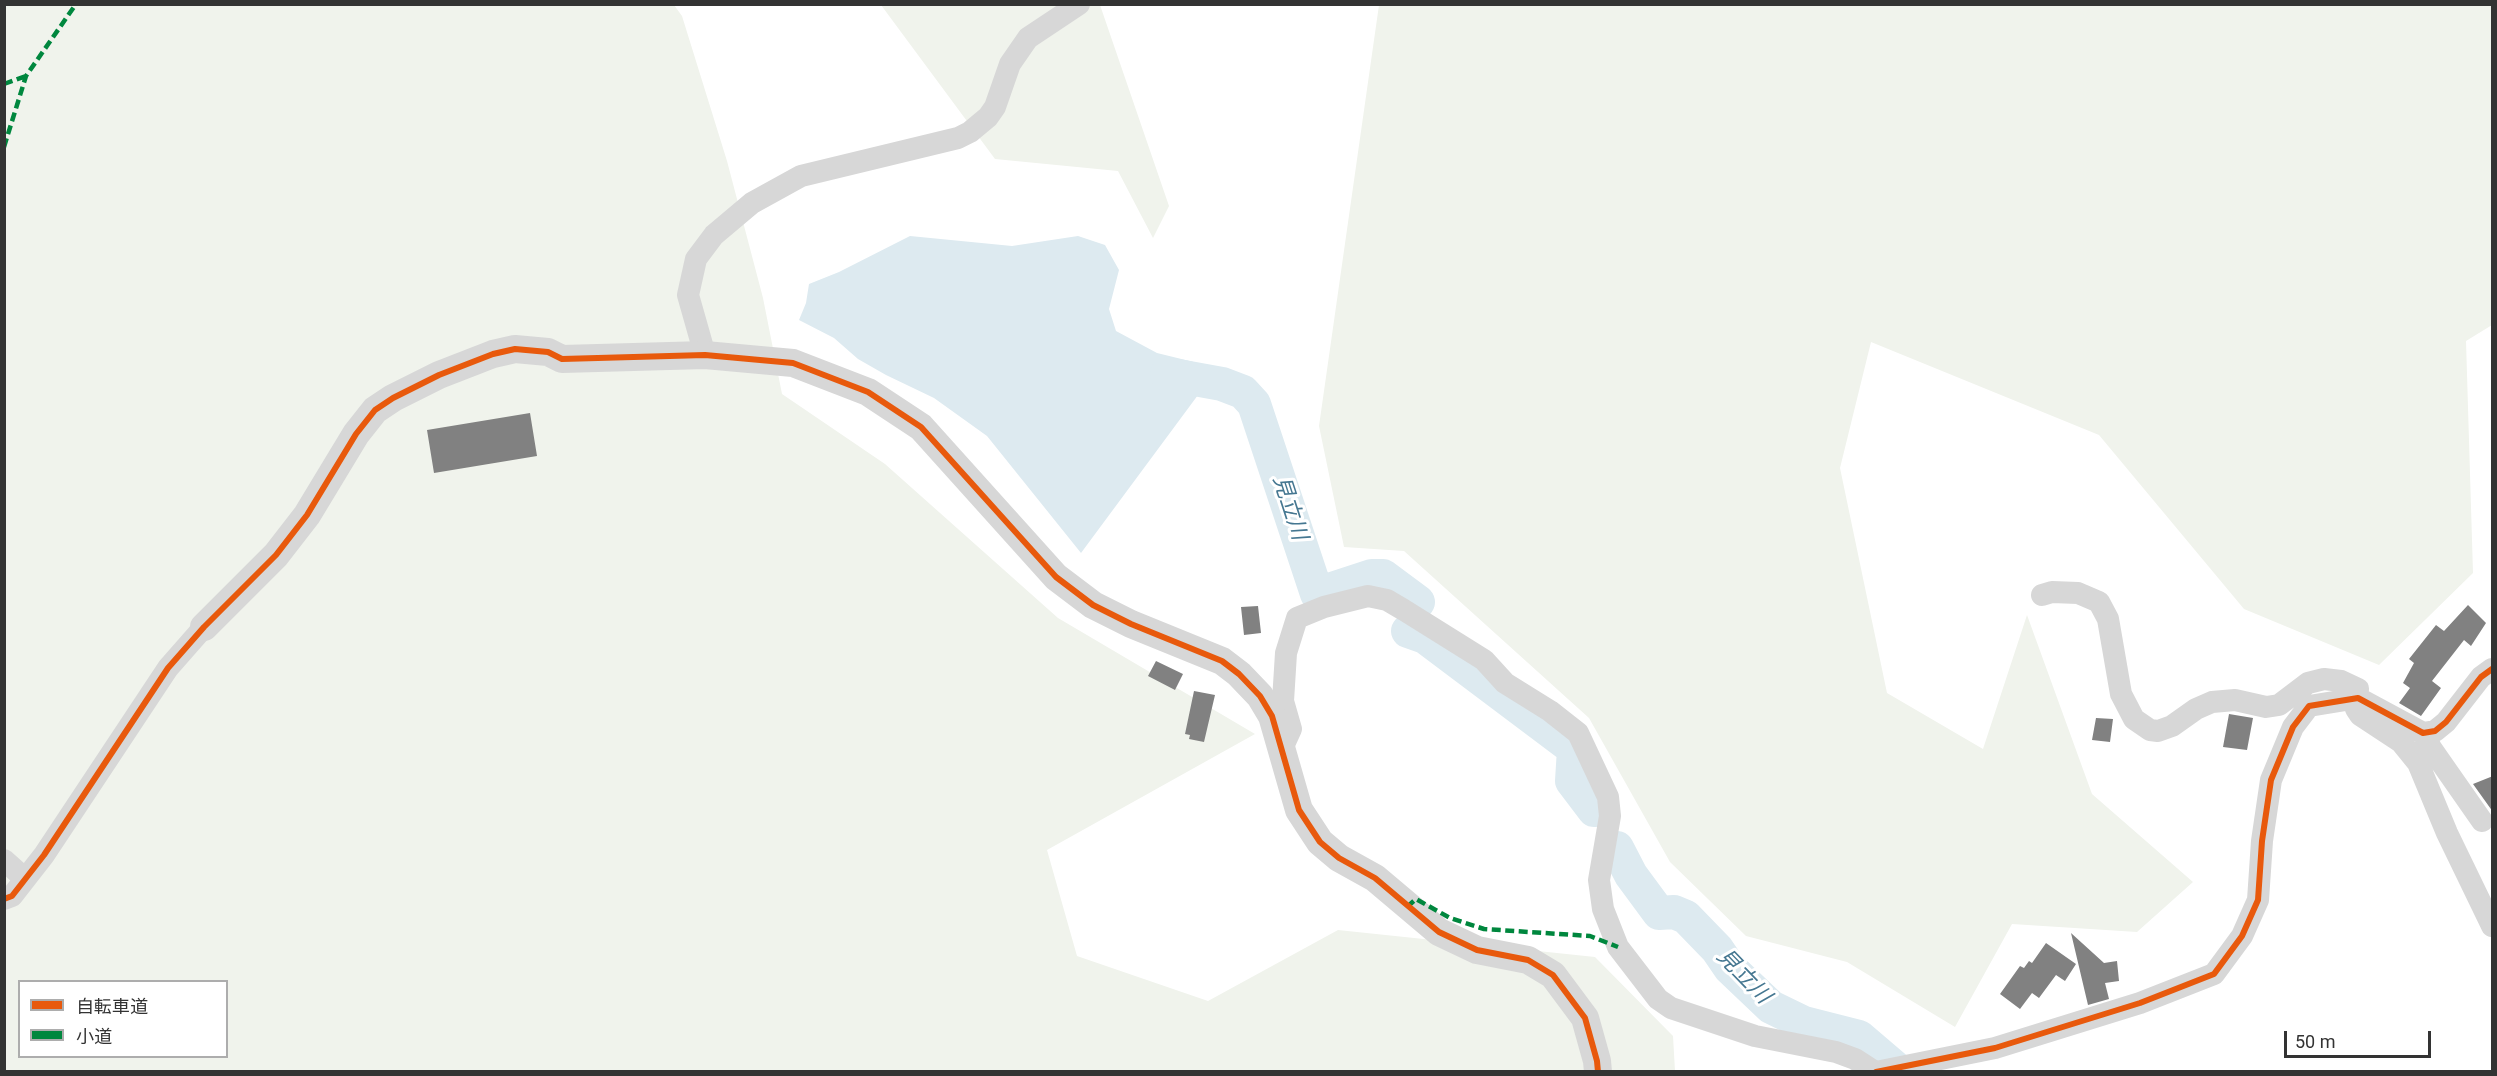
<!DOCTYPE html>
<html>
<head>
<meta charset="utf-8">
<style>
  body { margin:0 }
  #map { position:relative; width:2497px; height:1076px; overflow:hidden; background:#fff; font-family:Roboto,"Noto Sans JP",sans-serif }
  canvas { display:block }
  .frame { position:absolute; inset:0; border:6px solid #333; pointer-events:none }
  .legend { position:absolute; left:18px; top:980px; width:210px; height:78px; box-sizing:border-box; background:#fff; border:2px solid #adadad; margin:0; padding:8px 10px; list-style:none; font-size:18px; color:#333 }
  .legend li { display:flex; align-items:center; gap:12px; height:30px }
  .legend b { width:30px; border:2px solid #adadad }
  .scale { position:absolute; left:2284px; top:1031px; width:147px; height:27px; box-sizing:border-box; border:3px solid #333; border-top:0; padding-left:8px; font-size:18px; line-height:21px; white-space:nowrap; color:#333; -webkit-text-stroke:4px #fff; paint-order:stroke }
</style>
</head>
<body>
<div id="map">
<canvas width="2497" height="1076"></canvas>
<div class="frame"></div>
<ul class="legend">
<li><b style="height:8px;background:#e8590c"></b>自転車道</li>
<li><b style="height:8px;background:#00873e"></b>小道</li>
</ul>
<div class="scale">50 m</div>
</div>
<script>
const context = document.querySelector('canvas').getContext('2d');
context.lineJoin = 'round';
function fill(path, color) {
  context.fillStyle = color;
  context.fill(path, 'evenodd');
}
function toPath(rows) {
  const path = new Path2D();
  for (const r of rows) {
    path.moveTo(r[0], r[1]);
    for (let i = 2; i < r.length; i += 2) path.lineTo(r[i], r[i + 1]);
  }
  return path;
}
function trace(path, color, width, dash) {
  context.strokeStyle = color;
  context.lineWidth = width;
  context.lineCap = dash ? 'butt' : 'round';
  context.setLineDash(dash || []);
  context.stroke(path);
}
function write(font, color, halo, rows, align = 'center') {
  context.font = font + ' Roboto,"Noto Sans JP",sans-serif';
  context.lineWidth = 6;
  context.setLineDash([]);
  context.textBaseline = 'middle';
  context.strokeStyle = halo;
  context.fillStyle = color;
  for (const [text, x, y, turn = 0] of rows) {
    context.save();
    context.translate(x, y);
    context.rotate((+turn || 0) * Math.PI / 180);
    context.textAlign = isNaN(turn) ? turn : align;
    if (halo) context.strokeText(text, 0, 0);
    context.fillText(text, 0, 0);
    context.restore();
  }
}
fill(toPath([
  [5,4,674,5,682,16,727,161,763,298,782,394,885,464,1058,618,1255,734,1047,850,1077,956,1208,1001,1338,930,1595,957,1673,1036,1675,1071,5,1072],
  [20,982,226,982,226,1056,20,1056],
  [881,5,1100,5,1169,206,1153,238,1118,171,995,159],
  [1379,5,2492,5,2492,325,2466,341,2473,573,2379,665,2244,609,2099,435,1871,342,1840,468,1887,693,1983,749,2027,615,2092,794,2193,882,2137,932,2012,924,1955,1027,1847,962,1746,936,1670,862,1589,718,1404,551,1344,547,1319,426]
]), '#f0f3ec');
fill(toPath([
  [910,236,1012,246,1078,236,1105,245,1119,270,1109,309,1116,331,1157,353,1218,368,1081,553,987,436,934,398,886,375,858,359,834,338,799,320,806,303,809,284,839,272]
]), '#ddeaf0');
trace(toPath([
  [1167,374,1222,384,1243,392,1254,404,1317,594,1372,576,1383,576,1418,602],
  [1408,631,1425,637,1574,749,1572,781,1594,810],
  [1617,848,1631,875,1659,913,1674,912,1686,917,1717,949,1730,968,1771,1007,1804,1023,1859,1037,1900,1072]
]), '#ddeaf0', 34);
fill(toPath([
  [530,413,537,456,434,473,427,430],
  [2468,605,2486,623,2471,646,2464,640,2432,681,2441,688,2421,716,2399,703,2410,688,2403,683,2414,663,2409,659,2436,625,2444,631],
  [1258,606,1261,633,1244,635,1241,607],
  [1156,661,1183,674,1175,690,1148,676],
  [1194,691,1215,695,1204,742,1189,739,1190,735,1185,734],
  [2229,714,2253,718,2247,750,2223,747],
  [2096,718,2113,719,2110,742,2092,740],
  [2493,776,2493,812,2473,784],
  [2071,933,2104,963,2117,961,2119,981,2105,983,2109,999,2088,1005],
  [2046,943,2076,964,2065,981,2056,975,2039,998,2032,993,2020,1009,2000,994,2020,966,2024,968,2029,961,2032,963]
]), '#818181');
trace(toPath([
  [705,355,688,295,696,259,714,235,752,203,801,176,958,138,970,132,988,117,995,107,1010,64,1028,38,1079,4],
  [2042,595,2052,592,2078,593,2099,602,2108,619,2121,694,2134,719,2150,730,2158,731,2172,726,2196,709,2212,702,2235,700,2266,707,2279,705,2308,683,2324,679,2341,681,2358,689,2356,709,2360,715,2401,742,2418,763,2447,833,2492,926],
  [2423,733,2431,748,2482,821],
  [1281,751,1291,729,1283,701,1286,653,1297,618,1324,607,1368,596,1387,600,1404,610,1484,660,1505,683,1550,711,1578,733,1608,797,1610,816,1599,880,1603,909,1618,947,1658,999,1671,1008,1755,1036,1836,1052,1855,1059,1875,1072],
  [4,860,24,878],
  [4,899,12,896,44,855,168,668,204,627],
  [1876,1072,1995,1048,2140,1003,2214,974,2242,936,2258,900,2262,841,2271,780,2293,727,2309,706,2358,698,2423,733,2435,731,2446,722,2481,677,2492,669]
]), '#d7d7d7', 22);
trace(toPath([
  [204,627,276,555,307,515,356,434,375,410,393,398,439,375,493,354,515,349,548,352,562,359,705,355,793,363,868,392,921,427,1056,577,1093,605,1131,624,1222,661,1239,674,1260,696,1272,716,1299,810,1320,842,1339,858,1375,878,1439,932,1477,950,1528,960,1553,975,1585,1018,1597,1061,1598,1072]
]), '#d7d7d7', 28);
trace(toPath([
  [4,84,26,76],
  [4,147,26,76,76,4],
  [1407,907,1416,899,1450,918,1484,929,1590,936,1618,947]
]), '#00873e', 4.5, [9, 4.5]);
trace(toPath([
  [4,899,12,896,44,855,168,668,204,627,276,555,307,515,356,434,375,410,393,398,439,375,493,354,515,349,548,352,562,359,705,355,793,363,868,392,921,427,1056,577,1093,605,1131,624,1222,661,1239,674,1260,696,1272,716,1299,810,1320,842,1339,858,1375,878,1439,932,1477,950,1528,960,1553,975,1585,1018,1597,1061,1598,1072],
  [1876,1072,1995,1048,2140,1003,2214,974,2242,936,2258,900,2262,841,2271,780,2293,727,2309,706,2358,698,2423,733,2435,731,2446,722,2481,677,2492,669]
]), '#e8590c', 6);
write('italic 22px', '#457791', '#fff', [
  ["見立川",1289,508,72],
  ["見立川",1743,977,46]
]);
</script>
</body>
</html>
